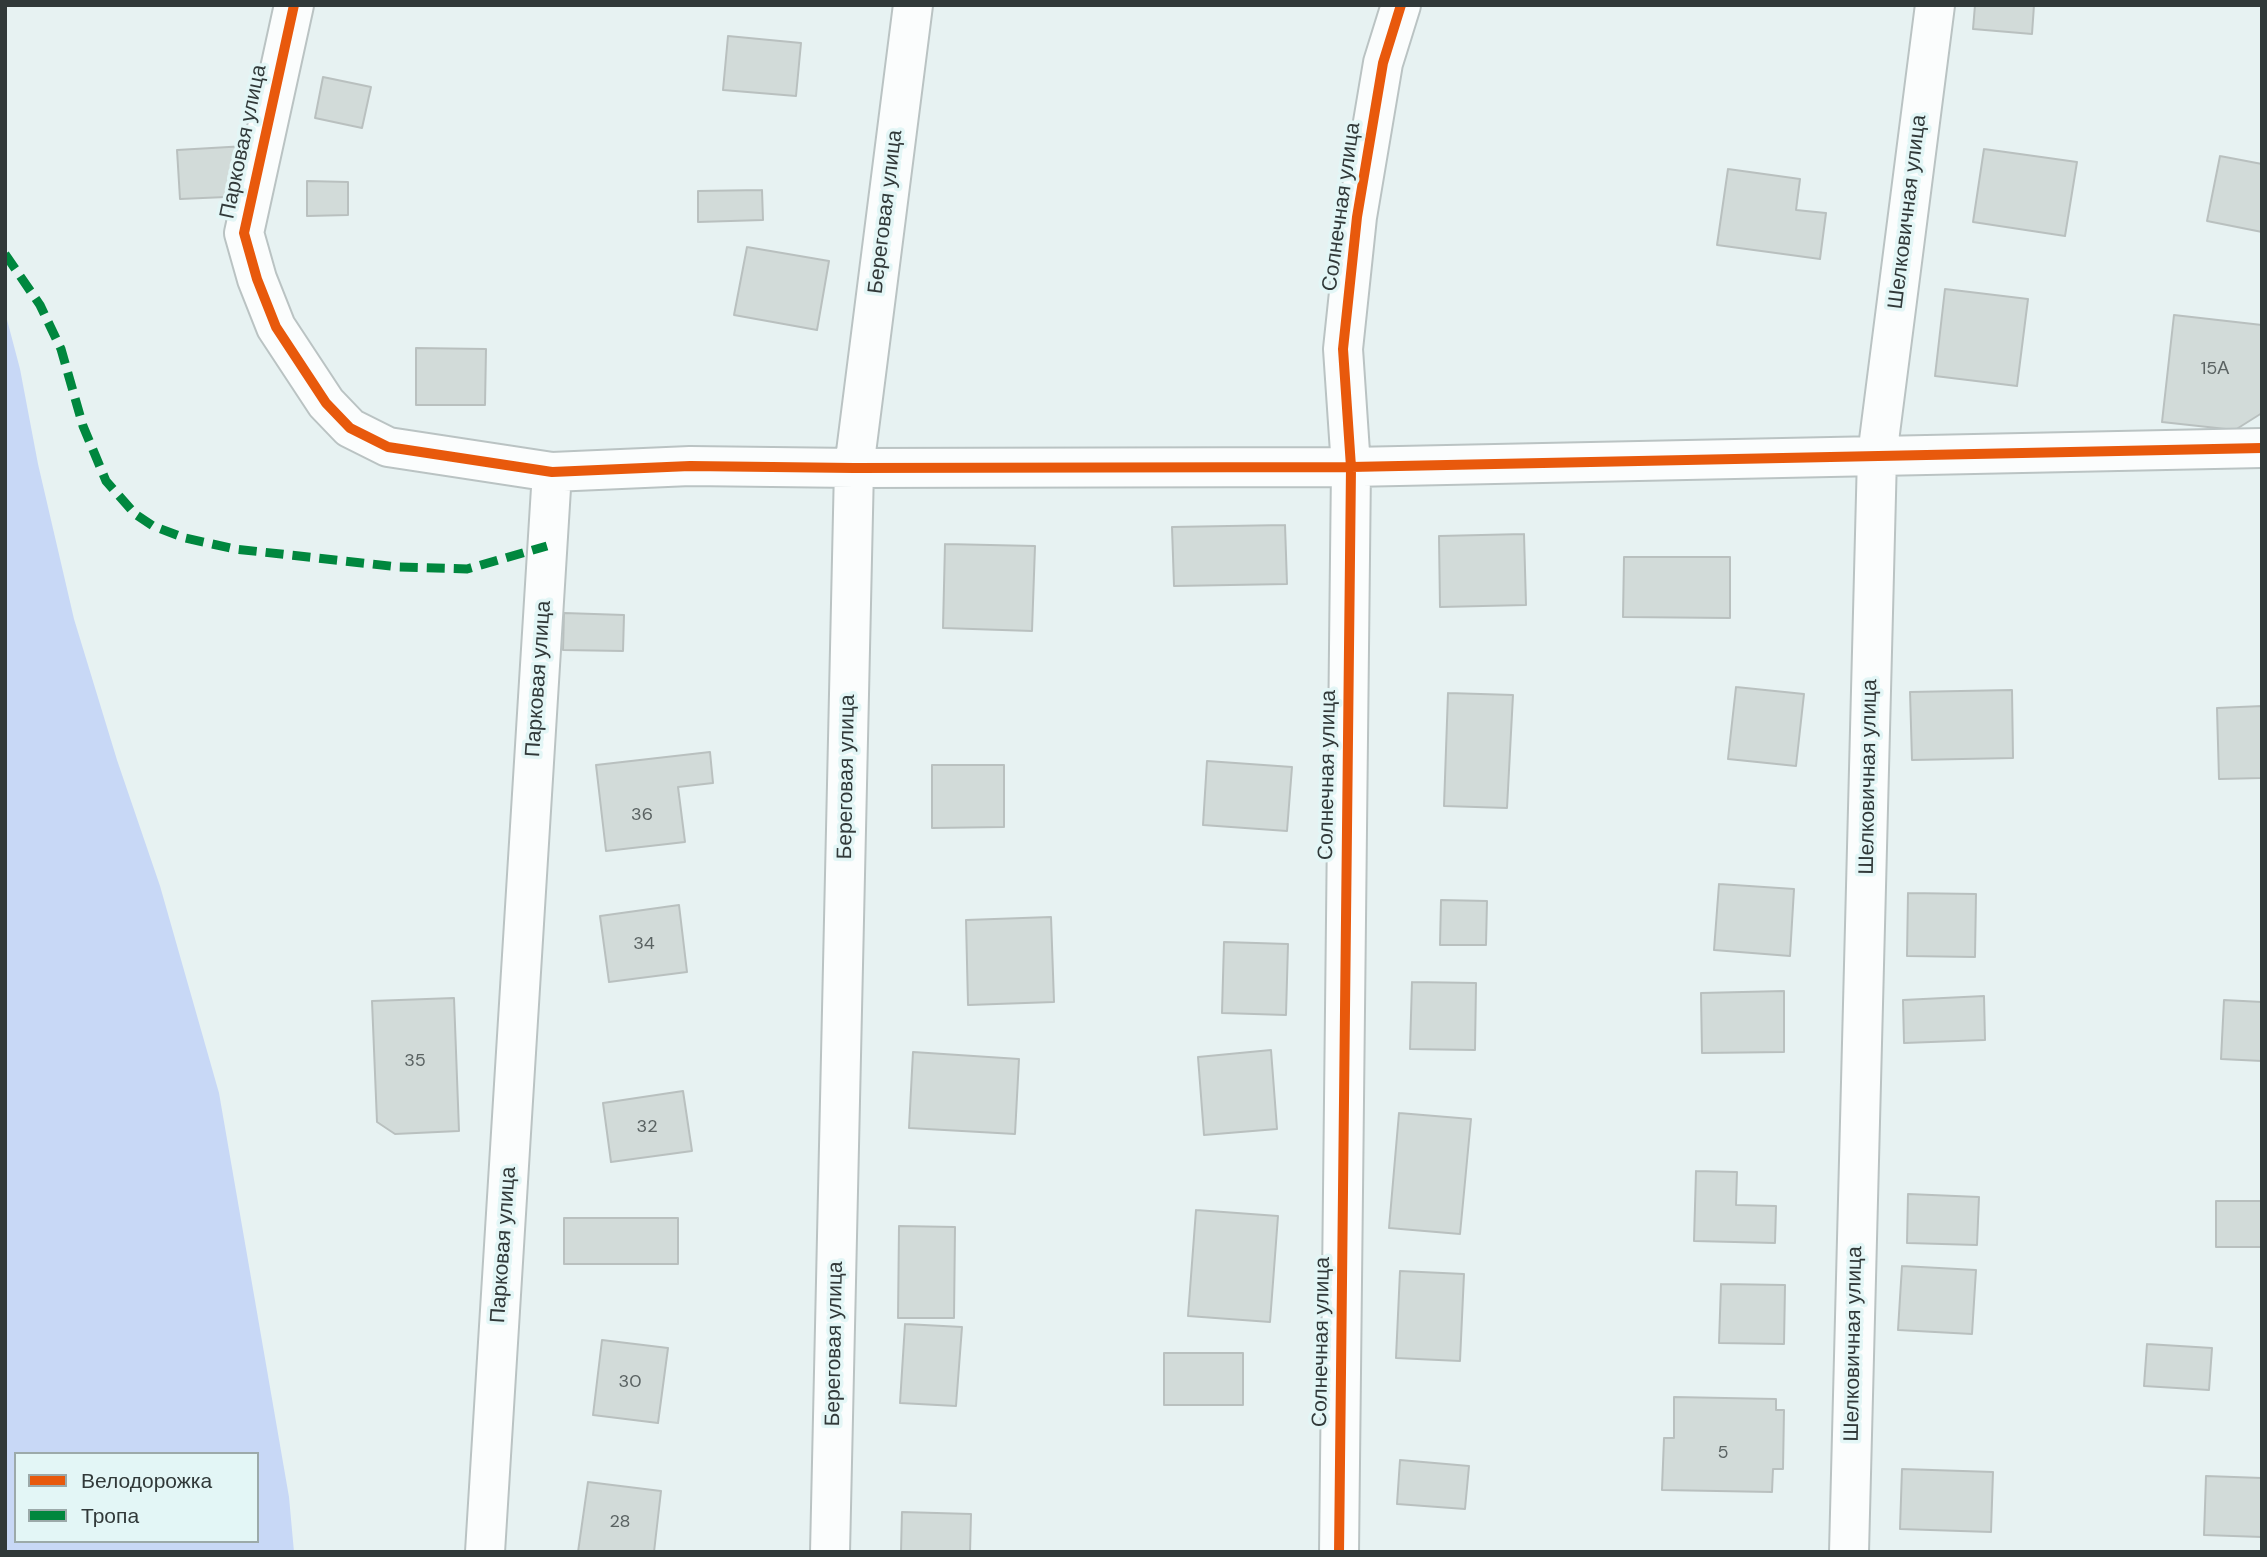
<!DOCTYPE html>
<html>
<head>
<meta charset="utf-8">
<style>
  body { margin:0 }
  #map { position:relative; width:2267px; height:1557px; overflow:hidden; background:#e7f2f2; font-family:"DM Sans",sans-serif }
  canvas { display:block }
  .frame { position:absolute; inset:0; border:7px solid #313939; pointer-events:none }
  .legend { position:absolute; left:14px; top:1452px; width:245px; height:91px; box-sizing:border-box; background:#e3f6f6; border:2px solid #9caaaa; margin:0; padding:9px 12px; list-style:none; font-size:21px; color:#313939 }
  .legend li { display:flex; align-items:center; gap:14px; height:35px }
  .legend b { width:35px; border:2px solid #9caaaa }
</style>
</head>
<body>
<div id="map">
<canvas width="2267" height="1557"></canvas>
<div class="frame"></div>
<ul class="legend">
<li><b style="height:9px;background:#e8590c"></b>Велодорожка</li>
<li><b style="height:9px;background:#00873e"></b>Тропа</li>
</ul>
</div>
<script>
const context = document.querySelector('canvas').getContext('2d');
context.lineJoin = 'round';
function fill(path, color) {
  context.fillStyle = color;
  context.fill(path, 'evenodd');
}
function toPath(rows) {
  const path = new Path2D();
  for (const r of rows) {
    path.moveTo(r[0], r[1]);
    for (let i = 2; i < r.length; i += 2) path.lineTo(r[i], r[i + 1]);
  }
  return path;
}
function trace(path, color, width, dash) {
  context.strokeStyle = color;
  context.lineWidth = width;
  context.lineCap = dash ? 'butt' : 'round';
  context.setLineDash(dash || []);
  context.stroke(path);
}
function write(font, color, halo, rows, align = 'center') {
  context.font = font + ' "DM Sans",sans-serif';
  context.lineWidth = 7;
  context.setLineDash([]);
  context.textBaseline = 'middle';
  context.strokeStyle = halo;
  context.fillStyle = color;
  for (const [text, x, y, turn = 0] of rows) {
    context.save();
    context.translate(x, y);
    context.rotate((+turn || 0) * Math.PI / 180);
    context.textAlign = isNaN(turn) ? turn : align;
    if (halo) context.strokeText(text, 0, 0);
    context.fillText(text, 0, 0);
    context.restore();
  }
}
fill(toPath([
  [5,312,20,369,38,464,74,619,117,760,160,886,219,1093,289,1497,294,1552,5,1552],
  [16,1454,257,1454,257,1541,16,1541]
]), '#c8d8f6');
const building = toPath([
  [1975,5,2034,5,2032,34,1973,29,1975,5],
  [728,36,801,43,796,96,723,90,728,36],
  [323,77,371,87,362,128,315,118,323,77],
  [246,146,249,196,180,199,177,150,246,146],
  [1984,149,2077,162,2065,236,1973,222,1984,149],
  [2220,156,2262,164,2262,232,2207,221,2220,156],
  [1728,169,1800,179,1796,210,1826,213,1820,259,1717,245,1728,169],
  [307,181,348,182,348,215,307,216,307,181],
  [762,190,763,220,698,222,698,191,762,190],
  [747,247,829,261,817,330,734,315,747,247],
  [1945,289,2028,299,2017,386,1935,376,1945,289],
  [2174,315,2262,325,2262,413,2235,430,2162,422,2174,315],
  [416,348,486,349,485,405,416,405,416,348],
  [1285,525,1287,584,1174,586,1172,527,1285,525],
  [1524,534,1526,605,1440,607,1439,536,1524,534],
  [945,544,1035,546,1032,631,943,628,945,544],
  [1624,557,1730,557,1730,618,1623,617,1624,557],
  [564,613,624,615,623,651,563,650,564,613],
  [1736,687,1804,694,1796,766,1728,759,1736,687],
  [2012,690,2013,758,1912,760,1910,692,2012,690],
  [1448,693,1513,695,1507,808,1444,806,1448,693],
  [2262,706,2262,778,2219,779,2217,708,2262,706],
  [710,752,713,783,678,787,685,842,606,851,596,765,710,752],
  [1207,761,1292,767,1287,831,1203,825,1207,761],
  [932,765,1004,765,1004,827,932,828,932,765],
  [1719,884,1794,889,1790,956,1714,950,1719,884],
  [1908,893,1976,894,1975,957,1907,956,1908,893],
  [1441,900,1487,901,1486,945,1440,945,1441,900],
  [679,905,687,972,609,982,600,916,679,905],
  [1051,917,1054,1002,968,1005,966,920,1051,917],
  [1224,942,1288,944,1286,1015,1222,1013,1224,942],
  [1412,982,1476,983,1475,1050,1410,1049,1412,982],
  [1784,991,1784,1052,1702,1053,1701,993,1784,991],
  [1984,996,1985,1040,1904,1043,1903,1000,1984,996],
  [454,998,459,1131,395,1134,377,1122,372,1001,454,998],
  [2224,1000,2262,1002,2262,1061,2221,1059,2224,1000],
  [1271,1050,1277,1129,1204,1135,1198,1057,1271,1050],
  [913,1052,1019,1059,1015,1134,909,1128,913,1052],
  [683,1091,692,1151,611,1162,603,1103,683,1091],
  [1399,1113,1471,1119,1460,1234,1389,1228,1399,1113],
  [1696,1171,1737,1172,1736,1205,1776,1206,1775,1243,1694,1241,1696,1171],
  [1908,1194,1979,1197,1977,1245,1907,1243,1908,1194],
  [2216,1201,2262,1201,2262,1247,2216,1247,2216,1201],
  [1196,1210,1278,1216,1270,1322,1188,1316,1196,1210],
  [564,1218,678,1218,678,1264,564,1264,564,1218],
  [899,1226,955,1227,954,1318,898,1318,899,1226],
  [1902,1266,1976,1270,1972,1334,1898,1330,1902,1266],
  [1400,1271,1464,1274,1460,1361,1396,1358,1400,1271],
  [1721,1284,1785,1285,1784,1344,1719,1343,1721,1284],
  [905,1324,962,1327,956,1406,900,1403,905,1324],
  [602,1340,668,1348,658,1423,593,1415,602,1340],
  [2147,1344,2212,1348,2209,1390,2144,1386,2147,1344],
  [1164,1353,1243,1353,1243,1405,1164,1405,1164,1353],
  [1674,1397,1776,1399,1776,1410,1784,1410,1783,1469,1773,1469,1772,1492,1662,1490,1664,1438,1674,1438,1674,1397],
  [1400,1460,1469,1466,1465,1509,1397,1504,1400,1460],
  [1902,1469,1993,1472,1991,1532,1900,1529,1902,1469],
  [2206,1476,2262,1478,2262,1537,2204,1535,2206,1476],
  [588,1482,661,1491,654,1552,578,1552,588,1482],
  [902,1512,971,1514,970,1552,901,1552,902,1512]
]);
fill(building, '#d2dbd9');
trace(building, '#b9c0bf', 2);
const minor = toPath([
  [294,5,244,233,257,279,276,327,326,403,350,428,388,447,552,472,690,466,854,468,1351,467,2262,448],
  [485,1552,552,472],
  [830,1552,854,468,913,5],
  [1339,1552,1351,467,1343,349,1357,217,1383,63,1401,5],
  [1849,1552,1877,456,1935,5]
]);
trace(minor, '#bac3c3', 42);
trace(minor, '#fbfdfd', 38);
trace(toPath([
  [5,254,40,305,61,349,83,426,106,481,135,514,153,526,185,538,235,549,399,567,467,569,547,546]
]), '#00873e', 9, [18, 9]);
trace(toPath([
  [294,5,244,233,257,279,276,327,326,403,350,428,388,447,552,472,690,466,854,468,1351,467,2262,448],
  [1339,1552,1351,467,1343,349,1357,217,1383,63,1401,5]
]), '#e8590c', 10);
write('18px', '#5a6262', null, [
  ["15А",2215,369],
  ["36",642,815],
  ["34",644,944],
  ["35",415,1061],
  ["32",647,1127],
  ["30",630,1382],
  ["5",1723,1453],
  ["28",620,1522]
]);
write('21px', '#313939', '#e3f6f6', [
  ["Парковая улица",244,142,-78],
  ["Солнечная улица",1342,207,-82],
  ["Береговая улица",886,212,-83],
  ["Шелковичная улица",1908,212,-83],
  ["Парковая улица",539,679,-86],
  ["Солнечная улица",1328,775,-89],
  ["Береговая улица",847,777,-89],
  ["Шелковичная улица",1869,777,-89],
  ["Парковая улица",504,1245,-86],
  ["Солнечная улица",1322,1342,-89],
  ["Береговая улица",835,1344,-89],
  ["Шелковичная улица",1854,1344,-89]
]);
</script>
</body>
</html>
